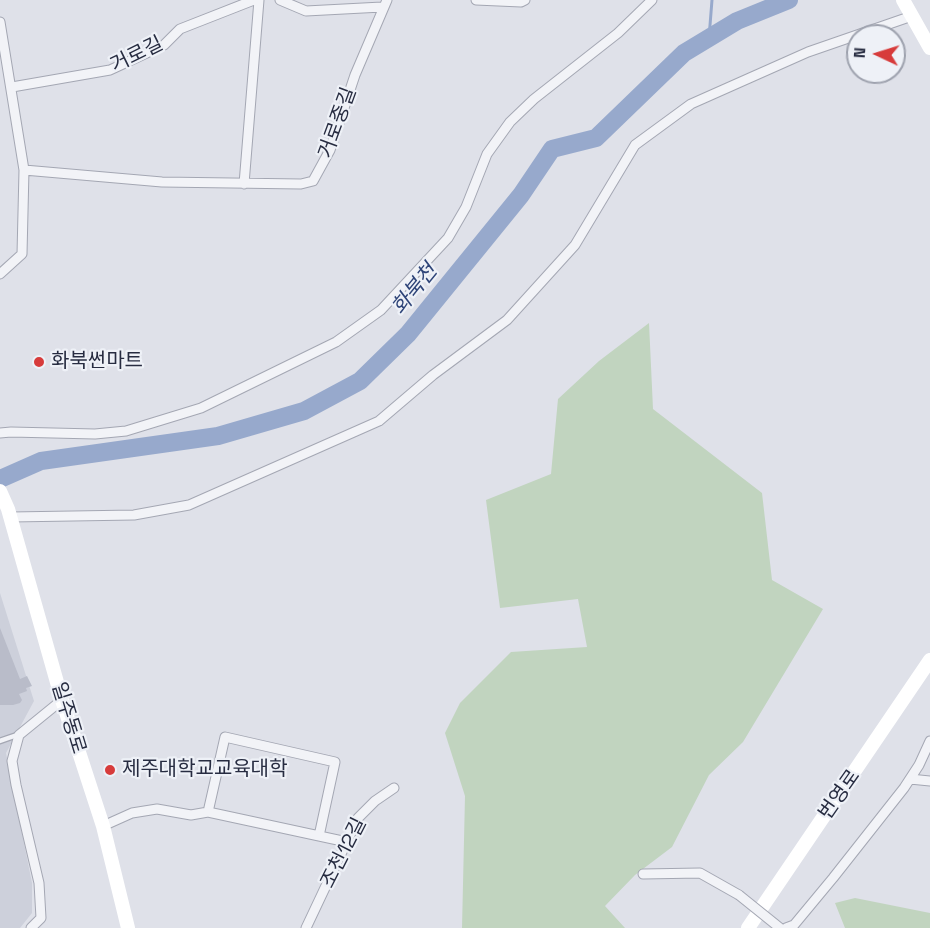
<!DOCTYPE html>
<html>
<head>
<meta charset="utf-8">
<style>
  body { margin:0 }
  #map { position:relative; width:930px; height:928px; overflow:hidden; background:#dfe1e9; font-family:"Space Grotesk",sans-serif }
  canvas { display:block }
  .north { position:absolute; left:846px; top:24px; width:60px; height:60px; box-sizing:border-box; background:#eef1f7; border:2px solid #9ea2ae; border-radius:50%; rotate:274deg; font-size:16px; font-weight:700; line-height:24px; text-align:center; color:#272c41 }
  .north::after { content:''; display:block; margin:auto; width:21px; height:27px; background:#d73b3b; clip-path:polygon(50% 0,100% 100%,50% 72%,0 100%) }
</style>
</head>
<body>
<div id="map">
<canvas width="930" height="928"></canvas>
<div class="north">N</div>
</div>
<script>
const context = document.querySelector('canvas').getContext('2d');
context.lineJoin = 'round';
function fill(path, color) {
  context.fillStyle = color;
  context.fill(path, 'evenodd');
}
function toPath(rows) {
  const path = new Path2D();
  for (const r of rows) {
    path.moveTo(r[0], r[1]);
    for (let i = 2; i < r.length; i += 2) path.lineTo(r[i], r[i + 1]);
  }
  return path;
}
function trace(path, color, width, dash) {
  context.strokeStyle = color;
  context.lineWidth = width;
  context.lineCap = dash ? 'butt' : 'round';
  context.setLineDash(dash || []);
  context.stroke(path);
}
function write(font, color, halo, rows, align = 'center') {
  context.font = font + ' "Space Grotesk","Noto Sans KR",sans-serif';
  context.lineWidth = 4.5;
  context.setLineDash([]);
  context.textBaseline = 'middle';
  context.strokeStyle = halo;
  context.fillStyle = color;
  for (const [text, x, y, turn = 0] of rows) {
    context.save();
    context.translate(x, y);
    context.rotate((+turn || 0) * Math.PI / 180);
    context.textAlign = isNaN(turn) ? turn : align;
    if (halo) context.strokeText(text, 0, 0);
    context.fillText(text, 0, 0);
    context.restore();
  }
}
fill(toPath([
  [0,593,34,701,6,753,32,883,32,913,20,928,0,928]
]), '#cdd0db');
fill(toPath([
  [649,323,653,409,762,493,772,580,823,609,743,742,709,775,672,847,635,875,605,906,625,928,462,928,465,796,445,733,460,703,511,652,587,647,578,599,500,608,486,500,551,474,558,399,599,361],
  [855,898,930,913,930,928,845,928,835,903]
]), '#c1d4bf');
trace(toPath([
  [709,38,712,0]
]), '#97a9cc', 3);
trace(toPath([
  [0,479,41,461,218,436,304,411,360,381,408,334,521,195,552,149,596,138,684,53,737,21,789,0]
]), '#97a9cc', 18);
fill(toPath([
  [0,628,20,679,27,676,32,686,26,688,27,691,19,694,22,700,20,703,13,705,0,705]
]), '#b9bcc9');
const service = toPath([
  [0,741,17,735]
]);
const minor = toPath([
  [280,0,306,11,382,7],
  [476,0,521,2,525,0],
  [0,22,24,170,22,254,0,274],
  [12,87,110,70,164,45,180,29,254,0],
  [24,170,162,182,301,184,313,181,330,150,355,75,387,0],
  [244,184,259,0],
  [0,433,11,432,95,434,126,431,201,408,336,342,381,310,448,238,466,207,487,154,510,122,534,99,618,33,652,0],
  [11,517,134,515,189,505,379,421,433,375,507,320,575,245,635,145,691,104,808,52,912,16],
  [910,779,930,781],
  [208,812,225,737,335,762,319,836],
  [103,826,132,813,157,809,191,815,208,812,347,842],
  [643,874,700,873,739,895],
  [31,928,41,918,39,883,16,785,12,761,19,735,62,700],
  [306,928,358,818,375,801,394,788],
  [786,928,794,925,833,878,904,788,919,765,930,741]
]);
trace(service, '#a4a7b3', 7);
trace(minor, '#a4a7b3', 11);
trace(service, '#f2f3f7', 4.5);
trace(minor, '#f2f3f7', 9);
trace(toPath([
  [903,0,930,48],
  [0,491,8,509,62,700,103,826,128,928],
  [748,928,930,660]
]), '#fff', 14);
const minorBridge = toPath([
  [739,895,780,928]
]);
trace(minorBridge, '#a4a7b3', 11, []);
trace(minorBridge, '#f2f3f7', 9);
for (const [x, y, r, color] of [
  [39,362,6,"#d73b3b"],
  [110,770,6,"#d73b3b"]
]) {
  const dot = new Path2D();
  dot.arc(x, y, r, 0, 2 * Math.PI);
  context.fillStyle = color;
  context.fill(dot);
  trace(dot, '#eef1f7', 2);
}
write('20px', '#272c41', '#eef1f7', [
  ["거로길",137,55,-26],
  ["거로중길",338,123,-70],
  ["일주동로",68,718,73],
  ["번영로",840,795,-55],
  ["조천12길",344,853,-63]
]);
write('20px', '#272c41', '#eef1f7', [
  ["화북썬마트",51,362],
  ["제주대학교교육대학",122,770]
], 'left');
write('italic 21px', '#2e4478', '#eef1f7', [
  ["화북천",415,290,-51]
]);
</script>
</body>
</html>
